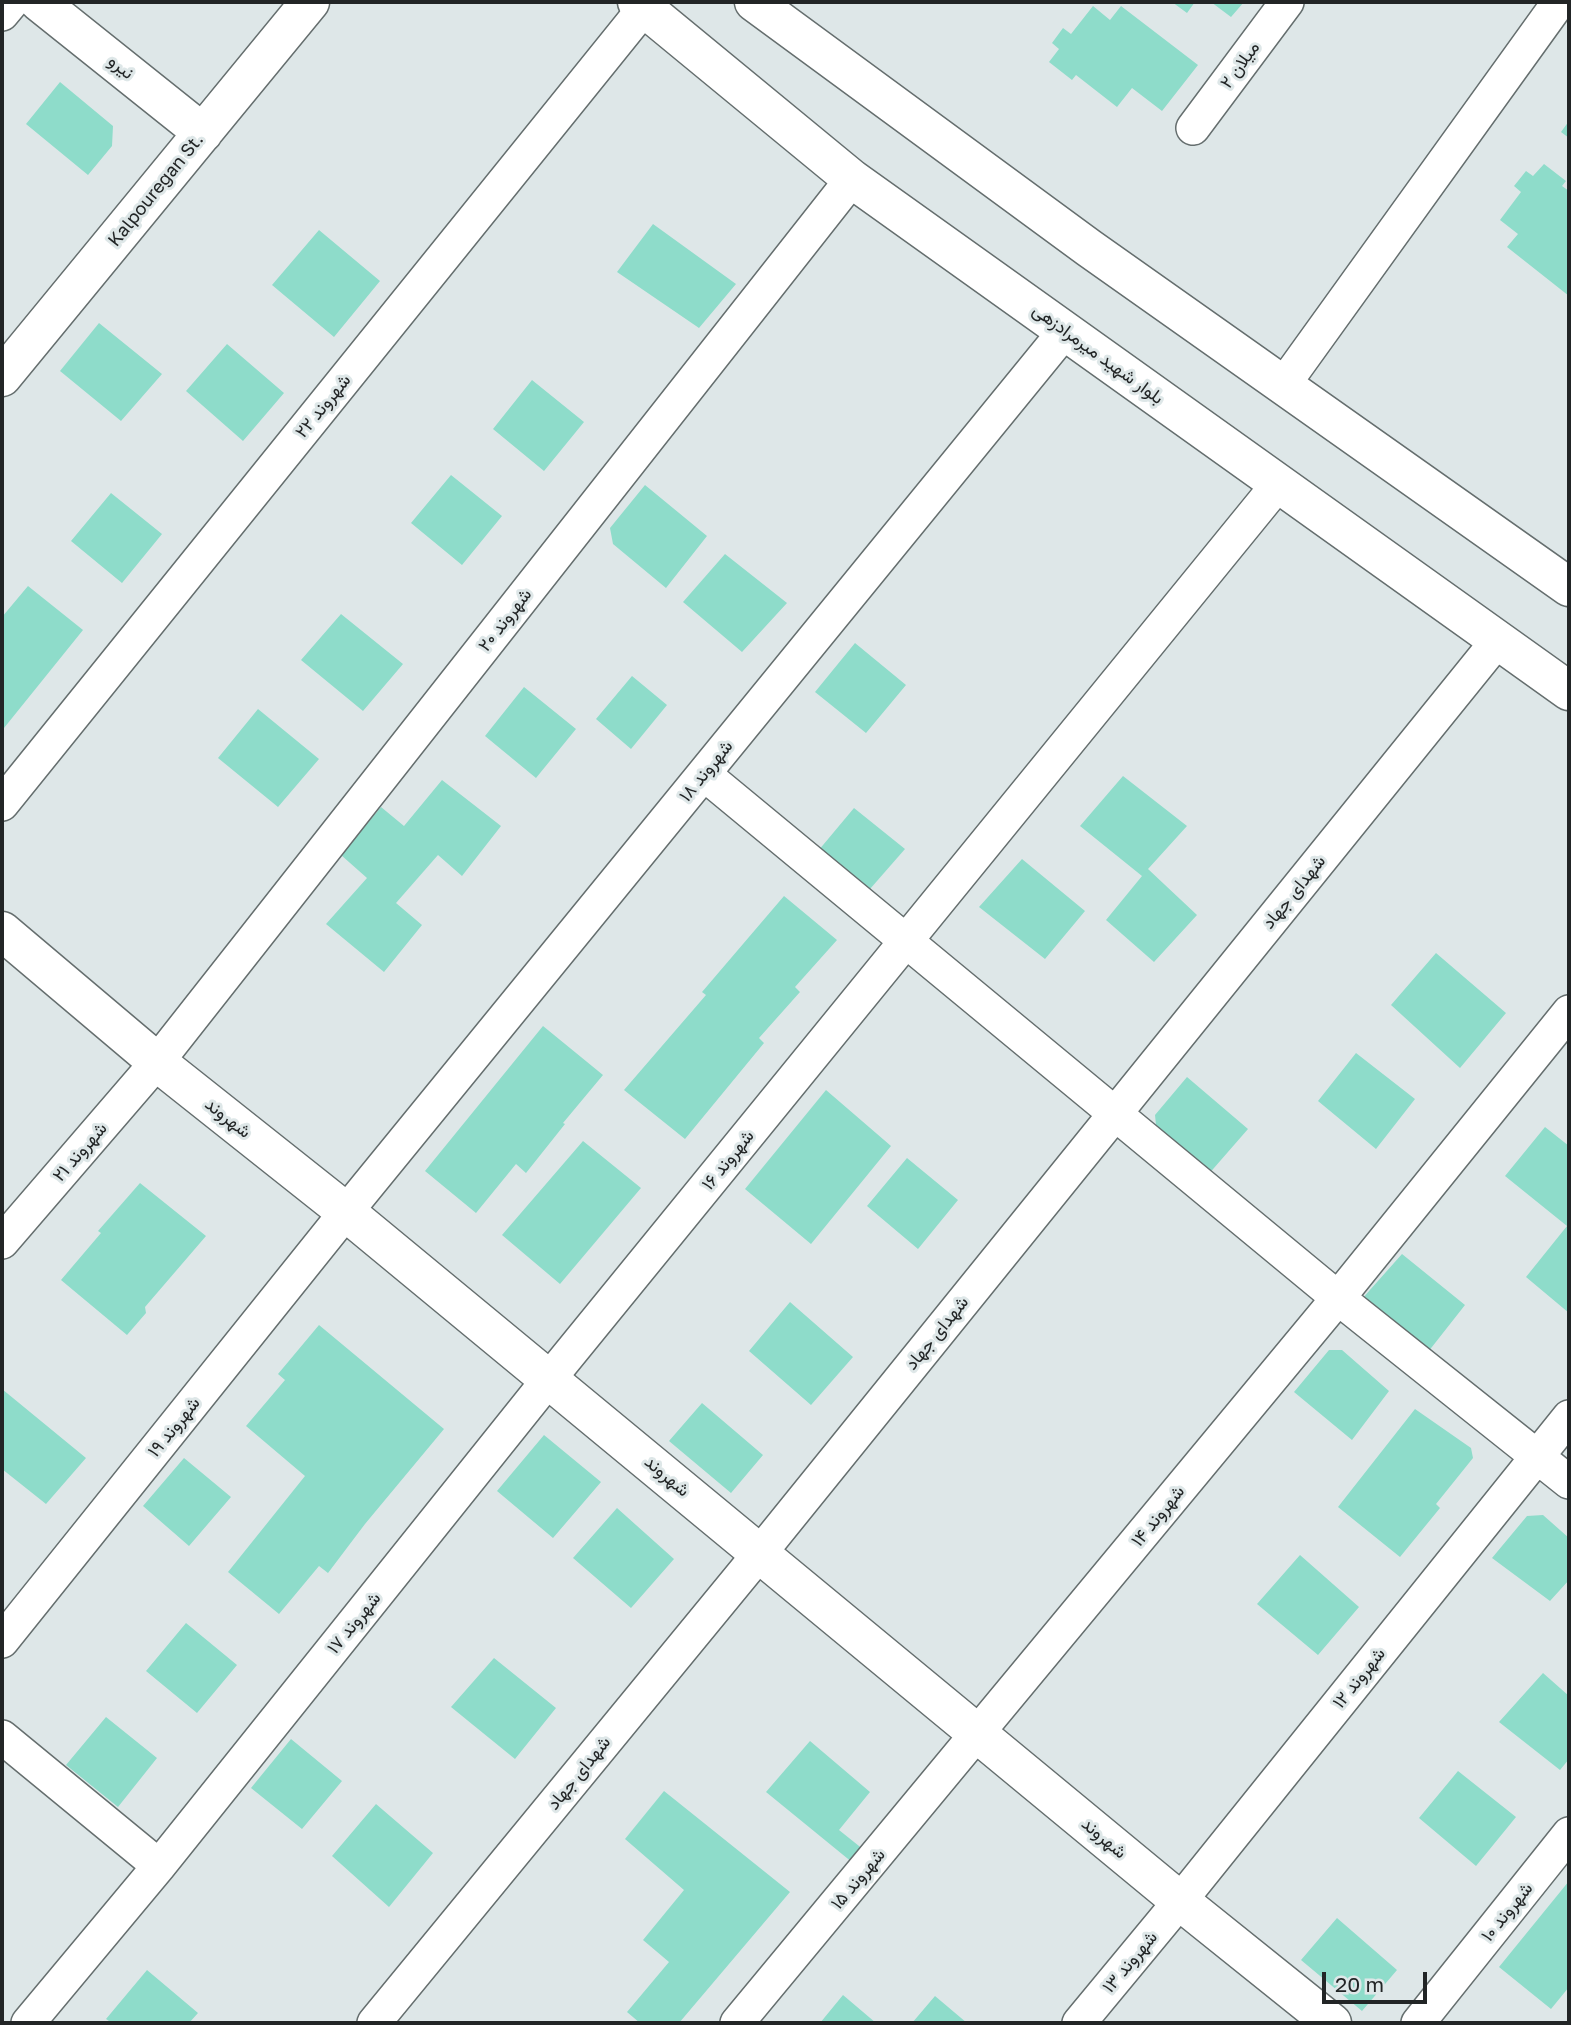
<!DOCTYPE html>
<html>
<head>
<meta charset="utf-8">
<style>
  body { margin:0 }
  #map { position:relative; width:1571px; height:2025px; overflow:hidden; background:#dee7e8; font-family:"Golos Text",sans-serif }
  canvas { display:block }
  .frame { position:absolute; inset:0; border:4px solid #222526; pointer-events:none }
  .scale { position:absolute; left:1322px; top:1972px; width:105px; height:32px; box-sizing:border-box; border:4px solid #222526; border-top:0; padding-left:9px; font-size:21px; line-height:24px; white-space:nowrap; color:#222526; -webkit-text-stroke:5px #dee7e8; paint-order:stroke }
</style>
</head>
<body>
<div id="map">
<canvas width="1571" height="2025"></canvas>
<div class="frame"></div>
<div class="scale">20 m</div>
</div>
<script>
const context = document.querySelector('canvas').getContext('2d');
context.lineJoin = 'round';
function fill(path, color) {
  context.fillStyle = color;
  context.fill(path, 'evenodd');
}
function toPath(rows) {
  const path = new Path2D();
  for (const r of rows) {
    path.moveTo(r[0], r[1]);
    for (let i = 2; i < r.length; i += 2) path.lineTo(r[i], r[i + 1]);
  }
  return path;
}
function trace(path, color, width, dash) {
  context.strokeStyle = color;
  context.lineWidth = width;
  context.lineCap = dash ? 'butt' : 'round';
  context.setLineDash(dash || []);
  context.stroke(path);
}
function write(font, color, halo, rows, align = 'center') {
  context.font = font + ' "Golos Text",Vazirmatn,sans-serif';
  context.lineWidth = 6;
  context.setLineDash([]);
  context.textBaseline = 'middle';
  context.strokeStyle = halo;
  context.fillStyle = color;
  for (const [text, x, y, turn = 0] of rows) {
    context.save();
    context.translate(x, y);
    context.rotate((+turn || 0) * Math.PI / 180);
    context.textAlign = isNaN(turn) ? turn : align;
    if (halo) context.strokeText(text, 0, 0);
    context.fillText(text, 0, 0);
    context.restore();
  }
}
fill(toPath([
  [1172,2,1195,2,1187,13],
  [1211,2,1244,2,1231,17],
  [1093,6,1110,20,1121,6,1198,65,1162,111,1132,88,1117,107,1076,75,1072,80,1049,62,1059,49,1052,43,1063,28,1071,34],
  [60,82,113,126,112,146,88,175,26,124],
  [1569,121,1569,138,1561,132],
  [1544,164,1566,181,1562,186,1569,191,1569,296,1507,247,1518,234,1500,220,1521,192,1514,186,1526,171,1533,176],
  [653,224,736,284,699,328,617,272],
  [319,230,380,281,334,337,272,285],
  [99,323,162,374,121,421,60,371],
  [227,344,284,393,243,441,186,391],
  [532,380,584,422,544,471,493,429],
  [451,475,502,516,462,565,411,523],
  [645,485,707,536,666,588,613,544,610,528],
  [111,493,162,534,122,583,71,541],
  [725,554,787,603,742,652,683,602],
  [28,586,83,630,4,728,2,726,2,617],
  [341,614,403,664,363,711,301,660],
  [855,643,906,685,866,733,815,692],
  [632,676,667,705,631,749,596,719],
  [524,687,576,729,536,778,485,736],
  [258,709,319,759,278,807,218,758],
  [1123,776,1187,826,1148,869,1197,915,1154,962,1106,920,1142,876,1080,826],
  [442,780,501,826,462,876,438,855,396,903,422,925,384,972,326,924,367,878,341,855,381,807,404,826],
  [854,808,905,849,863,897,813,857],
  [1022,859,1085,911,1045,959,979,907],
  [784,896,837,940,795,987,800,992,759,1038,764,1043,685,1139,624,1090,706,995,702,992],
  [1436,953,1506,1013,1460,1068,1391,1005],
  [543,1026,603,1075,563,1123,565,1124,526,1173,516,1164,476,1213,425,1171],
  [1356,1053,1415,1099,1376,1149,1318,1101],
  [1187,1077,1248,1129,1207,1176,1157,1135,1155,1115],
  [826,1090,891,1146,811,1244,745,1189],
  [1545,1127,1569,1146,1569,1313,1526,1277,1567,1226,1505,1176],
  [583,1141,641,1188,560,1284,502,1235],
  [907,1158,958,1200,918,1249,867,1206],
  [140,1183,206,1236,145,1307,146,1313,127,1335,61,1280,101,1233,98,1231],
  [1402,1254,1465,1305,1428,1352,1361,1300],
  [790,1302,853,1357,811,1405,749,1351],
  [319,1325,444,1429,365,1524,328,1573,319,1566,279,1614,228,1572,305,1476,246,1426,285,1380,278,1374],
  [1329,1350,1342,1350,1389,1391,1352,1440,1294,1392],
  [2,1389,86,1458,46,1504,2,1469],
  [702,1403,763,1455,731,1493,669,1441],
  [1415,1409,1471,1448,1473,1458,1436,1504,1440,1508,1400,1557,1338,1507],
  [544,1435,601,1482,553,1538,497,1491],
  [184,1458,231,1497,189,1546,143,1506],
  [617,1508,674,1559,631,1608,573,1558],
  [1543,1515,1569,1538,1569,1580,1550,1601,1492,1558,1527,1516],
  [1300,1555,1359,1607,1318,1655,1257,1604],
  [186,1623,237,1665,197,1713,146,1671],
  [494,1658,556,1708,515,1759,451,1707],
  [1543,1673,1569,1696,1569,1759,1560,1770,1499,1722],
  [106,1717,157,1758,118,1807,66,1765],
  [291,1739,342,1781,302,1829,251,1788],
  [810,1741,870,1792,839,1830,864,1850,853,1863,766,1792],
  [1458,1771,1516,1817,1476,1866,1419,1818],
  [664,1791,790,1892,679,2023,640,2023,627,2012,669,1962,643,1940,684,1890,625,1839],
  [376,1804,433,1853,389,1907,332,1856],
  [1569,1881,1569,1987,1551,2009,1499,1967],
  [1337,1918,1397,1970,1362,2011,1301,1960],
  [147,1970,198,2013,189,2023,112,2023,106,2019],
  [843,1995,876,2023,820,2023],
  [935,1996,967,2023,912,2023]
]), '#8edcca');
const street = toPath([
  [2,14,12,2],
  [1193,128,1287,2],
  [1284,384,1559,2],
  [704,774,1338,1298,1569,1482],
  [2,804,645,7],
  [2,1242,157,1062,852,179],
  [2,1641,346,1212,1065,331],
  [2,1737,159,1866],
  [28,2023,159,1866,549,1379,1279,483],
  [374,2023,760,1553,1498,640],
  [737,2023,1338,1298,1569,1012],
  [1079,2023,1180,1901,1569,1417],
  [1418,2023,1569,1834]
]);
const secondary = toPath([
  [39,2,203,133],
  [637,2,852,179,1569,691],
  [754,2,1089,248,1569,587],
  [2,377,310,2],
  [2,931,157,1062,346,1212,1180,1901,1332,2023]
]);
trace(street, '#656e6e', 36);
trace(secondary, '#656e6e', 41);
trace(street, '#fff', 33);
trace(secondary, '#fff', 38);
write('18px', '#222526', '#dee7e8', [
  ["میلان ۲",1240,65,-54],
  ["نیرو",121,67,39],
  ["Kalpouregan St.",156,190,-51],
  ["بلوار شهید میرمرادزهی",1098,354,36],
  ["شهروند ۲۲",323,406,-51],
  ["شهروند ۲۰",505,620,-52],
  ["شهروند ۱۸",706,771,-51],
  ["شهدای جهاد",1294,892,-51],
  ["شهروند",228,1118,38],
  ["شهروند ۲۱",80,1152,-49],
  ["شهروند ۱۶",728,1160,-51],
  ["شهدای جهاد",937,1333,-51],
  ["شهروند ۱۹",174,1427,-51],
  ["شهروند",667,1476,40],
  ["شهروند ۱۴",1158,1516,-51],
  ["شهروند ۱۷",354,1623,-51],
  ["شهروند ۱۲",1359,1678,-51],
  ["شهدای جهاد",579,1773,-51],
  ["شهروند",1104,1838,40],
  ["شهروند ۱۵",858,1879,-50],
  ["شهروند ۱۰",1507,1912,-51],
  ["شهروند ۱۳",1130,1962,-50]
]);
</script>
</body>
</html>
